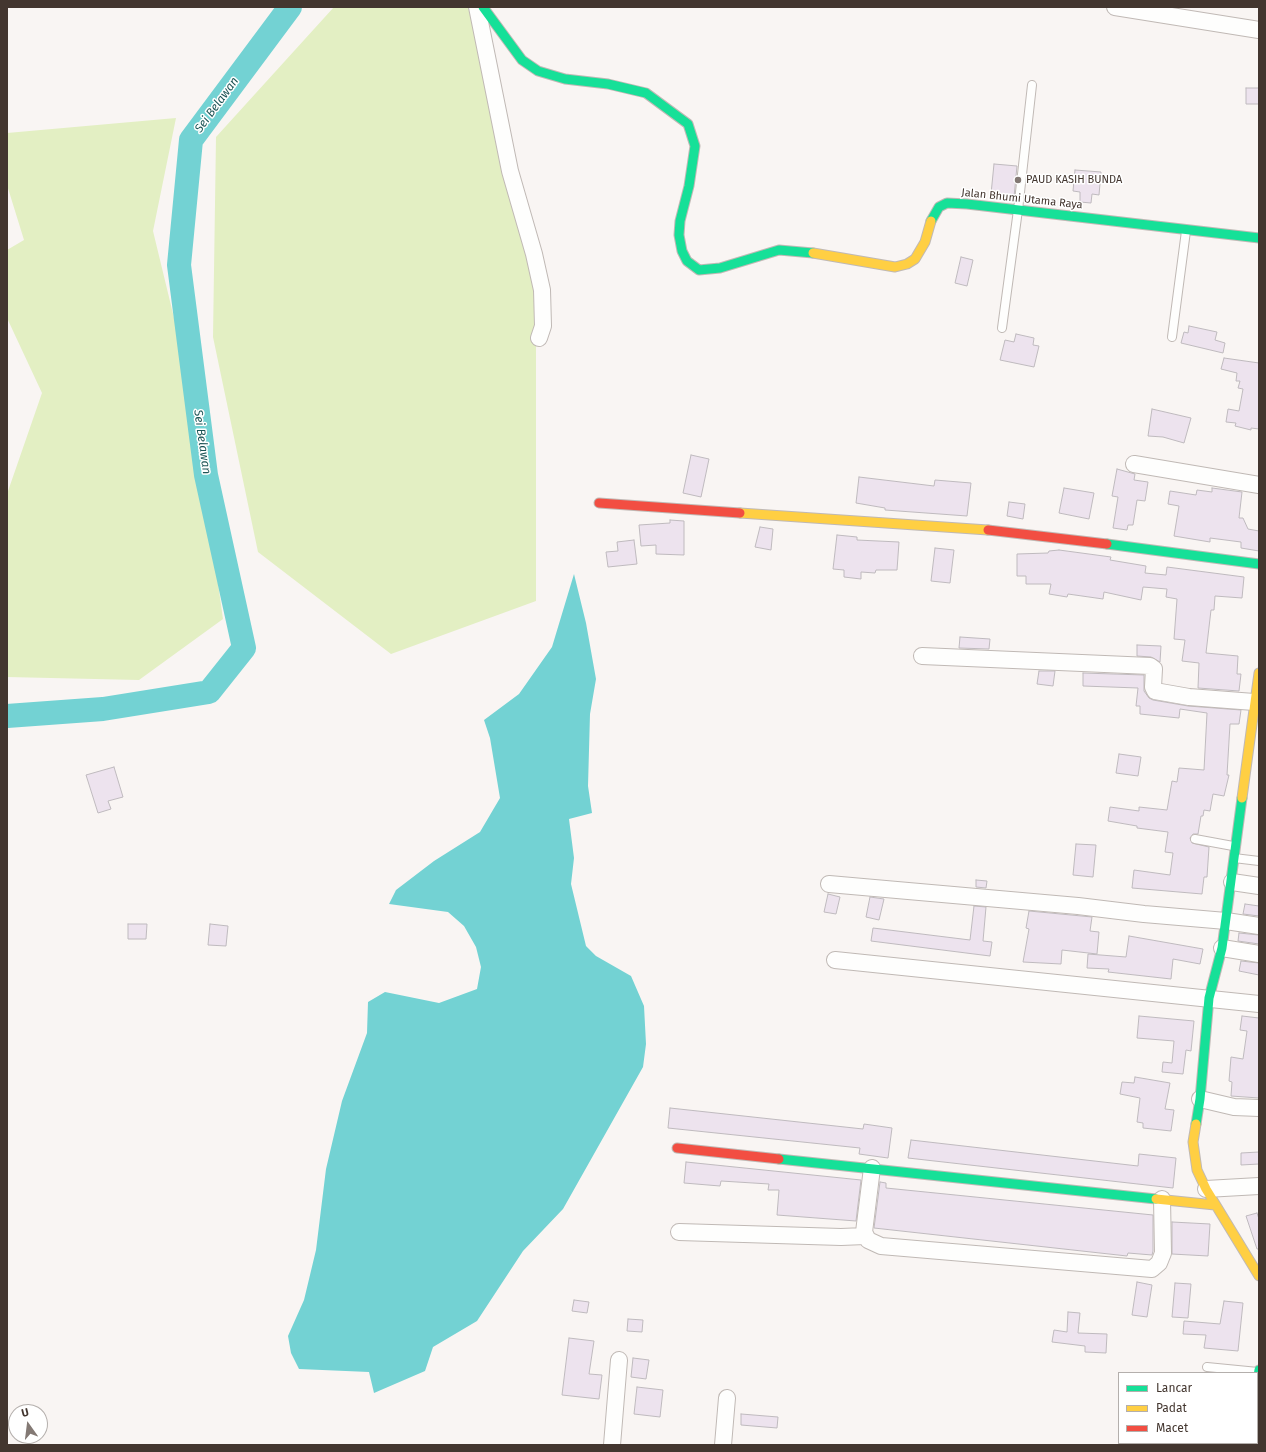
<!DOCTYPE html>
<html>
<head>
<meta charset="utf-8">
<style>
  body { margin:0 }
  #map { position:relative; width:1266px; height:1452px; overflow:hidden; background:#f9f5f3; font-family:"Fira Sans",sans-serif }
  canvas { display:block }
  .frame { position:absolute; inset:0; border:8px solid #43362f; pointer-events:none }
  .legend { position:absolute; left:1118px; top:1372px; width:140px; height:72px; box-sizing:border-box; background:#fff; border:1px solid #b4afac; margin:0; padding:5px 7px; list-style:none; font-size:12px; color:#43362f }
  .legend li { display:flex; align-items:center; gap:8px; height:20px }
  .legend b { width:20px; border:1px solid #b4afac }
  .north { position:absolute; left:8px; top:1404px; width:40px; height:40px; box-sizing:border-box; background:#fff; border:1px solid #b4afac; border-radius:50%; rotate:346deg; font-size:11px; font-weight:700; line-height:16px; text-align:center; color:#43362f }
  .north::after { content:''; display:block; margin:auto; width:14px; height:18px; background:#837974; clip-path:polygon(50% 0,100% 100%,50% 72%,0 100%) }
</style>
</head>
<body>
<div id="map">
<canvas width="1266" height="1452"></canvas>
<div class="frame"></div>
<ul class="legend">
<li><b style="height:5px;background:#16e098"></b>Lancar</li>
<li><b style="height:5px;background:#ffcf43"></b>Padat</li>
<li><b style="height:5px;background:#f24e42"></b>Macet</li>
</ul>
<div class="north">U</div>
</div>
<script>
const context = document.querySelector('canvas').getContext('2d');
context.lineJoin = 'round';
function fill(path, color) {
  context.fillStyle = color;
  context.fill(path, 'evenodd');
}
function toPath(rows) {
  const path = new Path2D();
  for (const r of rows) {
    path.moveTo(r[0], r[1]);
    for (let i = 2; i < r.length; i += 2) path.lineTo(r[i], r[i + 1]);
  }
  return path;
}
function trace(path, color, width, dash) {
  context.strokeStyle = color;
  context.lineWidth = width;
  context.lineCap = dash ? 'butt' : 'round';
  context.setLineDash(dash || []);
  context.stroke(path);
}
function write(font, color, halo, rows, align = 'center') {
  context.font = font + ' "Fira Sans",sans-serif';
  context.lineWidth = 3;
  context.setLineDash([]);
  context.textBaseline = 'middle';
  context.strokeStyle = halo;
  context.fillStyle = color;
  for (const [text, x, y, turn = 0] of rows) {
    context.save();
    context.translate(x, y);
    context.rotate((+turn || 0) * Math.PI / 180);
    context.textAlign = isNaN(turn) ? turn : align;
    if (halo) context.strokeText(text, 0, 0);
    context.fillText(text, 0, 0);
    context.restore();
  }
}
fill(toPath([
  [334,7,468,7,536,282,536,601,391,654,258,552,213,337,216,137],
  [176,118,153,231,190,384,223,619,139,680,7,677,7,494,42,393,7,318,7,250,24,240,7,185,7,133]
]), '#e3efc3');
fill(toPath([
  [574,574,586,623,596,679,590,714,588,786,592,813,569,819,574,858,571,884,586,946,596,956,631,976,644,1006,646,1044,643,1067,563,1209,523,1251,477,1321,433,1347,425,1371,374,1393,369,1372,299,1369,291,1353,288,1336,304,1300,316,1250,326,1169,342,1101,367,1033,368,1002,385,992,439,1003,477,989,481,967,476,947,464,926,448,912,389,904,396,890,434,861,480,832,500,798,490,738,484,720,519,694,552,647]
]), '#73d2d3');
trace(toPath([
  [7,716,103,709,209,692,244,648,206,475,179,265,191,140,290,7]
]), '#73d2d3', 24);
const building = toPath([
  [1246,88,1259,88,1259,104,1246,104,1246,88],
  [994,164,1017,166,1014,197,991,194,994,164],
  [1075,170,1101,172,1099,195,1092,194,1091,203,1080,202,1080,192,1073,191,1075,170],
  [961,257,973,260,967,286,955,283,961,257],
  [1189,326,1217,332,1215,340,1225,343,1223,353,1181,343,1184,332,1188,333,1189,326],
  [1016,334,1034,338,1033,345,1039,346,1034,367,1000,360,1005,340,1014,342,1016,334],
  [1224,358,1259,363,1259,429,1251,428,1251,430,1235,426,1236,423,1226,422,1228,409,1239,411,1243,389,1238,388,1240,381,1236,381,1237,373,1221,369,1224,358],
  [1152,409,1191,418,1184,443,1163,437,1148,436,1152,409],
  [691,455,709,459,701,497,683,493,691,455],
  [1117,469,1135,474,1134,480,1148,482,1145,501,1137,500,1133,525,1128,525,1127,530,1113,528,1118,497,1112,496,1117,469],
  [859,477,934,486,935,480,971,483,967,516,885,510,885,508,856,503,859,477],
  [1064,488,1094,493,1089,519,1059,513,1064,488],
  [1212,488,1242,492,1239,518,1243,518,1248,529,1259,531,1259,551,1241,548,1241,542,1210,538,1210,542,1174,536,1179,506,1168,504,1170,491,1196,495,1197,490,1212,492,1212,488],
  [1009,502,1025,504,1023,519,1007,516,1009,502],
  [670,520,684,521,684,555,656,554,656,545,641,546,639,525,670,523,670,520],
  [760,527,773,529,771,550,755,547,760,527],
  [837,535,857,537,857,540,899,542,897,570,876,570,875,573,861,572,861,579,844,577,844,570,833,569,837,535],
  [634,540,637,564,608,567,606,552,618,551,617,542,634,540],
  [935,548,954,550,950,583,931,581,935,548],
  [1059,550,1111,557,1110,560,1146,566,1145,573,1166,575,1167,567,1244,577,1242,598,1215,596,1214,610,1211,610,1206,653,1238,656,1237,674,1241,674,1239,691,1198,688,1199,663,1182,661,1185,640,1174,639,1177,599,1166,597,1167,589,1143,587,1141,600,1104,592,1103,599,1068,594,1067,597,1049,594,1051,584,1026,584,1026,576,1017,576,1017,554,1048,553,1049,551,1059,550],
  [960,637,990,639,989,649,959,648,960,637],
  [1137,645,1161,646,1160,662,1151,657,1137,656,1137,645],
  [1039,671,1055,671,1053,686,1037,684,1039,671],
  [1083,673,1144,675,1144,691,1149,698,1153,700,1188,706,1241,710,1239,724,1230,724,1227,775,1229,775,1224,796,1213,794,1210,811,1204,810,1203,816,1201,816,1198,834,1193,834,1190,838,1192,843,1209,847,1207,877,1204,877,1202,894,1132,888,1134,870,1170,875,1173,853,1165,852,1168,832,1137,828,1137,826,1108,821,1110,807,1139,811,1139,807,1167,810,1172,781,1177,782,1179,768,1204,770,1207,713,1180,709,1179,718,1140,714,1140,706,1136,706,1138,688,1083,686,1083,673],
  [1119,754,1141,757,1138,776,1116,773,1119,754],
  [114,767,123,797,108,801,111,809,98,813,86,775,114,767],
  [1076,844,1096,845,1093,877,1073,875,1076,844],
  [976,880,987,881,986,888,976,887,976,880],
  [828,894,840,897,836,914,824,912,828,894],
  [870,897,884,899,879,920,866,917,870,897],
  [1245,904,1259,906,1259,916,1243,914,1245,904],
  [974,906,986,907,983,941,992,942,990,956,871,941,873,928,970,940,974,906],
  [1029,911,1092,917,1090,931,1099,932,1097,954,1062,950,1061,964,1023,962,1029,929,1026,928,1029,911],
  [128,924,147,924,146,939,128,939,128,924],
  [210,924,228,926,226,946,208,945,210,924],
  [1239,933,1259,935,1259,944,1238,941,1239,933],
  [1129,936,1203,949,1200,964,1173,959,1171,979,1108,972,1109,969,1087,968,1088,954,1126,957,1129,936],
  [1241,961,1259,963,1259,975,1239,971,1241,961],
  [1139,1016,1194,1021,1191,1051,1186,1050,1183,1074,1162,1072,1163,1062,1172,1063,1174,1041,1137,1038,1139,1016],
  [1242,1016,1259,1018,1259,1098,1231,1096,1232,1082,1229,1081,1231,1057,1243,1059,1247,1031,1240,1030,1242,1016],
  [1135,1077,1170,1083,1165,1109,1174,1110,1171,1131,1143,1128,1143,1123,1137,1122,1140,1098,1120,1094,1122,1082,1134,1083,1135,1077],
  [670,1108,863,1129,864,1124,892,1128,888,1158,859,1154,860,1148,668,1128,670,1108],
  [911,1140,1138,1166,1139,1154,1176,1158,1173,1188,908,1158,911,1140],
  [1259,1152,1259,1164,1241,1165,1241,1153,1259,1152],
  [686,1162,861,1180,856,1221,777,1215,779,1190,768,1190,769,1184,721,1181,720,1186,684,1183,686,1162],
  [880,1182,886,1183,886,1188,1153,1215,1153,1251,1152,1255,1128,1253,1127,1256,874,1228,880,1182],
  [1257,1213,1259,1219,1259,1249,1257,1249,1246,1216,1257,1213],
  [1172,1222,1210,1224,1208,1256,1172,1254,1172,1222],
  [1137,1282,1152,1285,1147,1317,1132,1315,1137,1282],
  [1175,1283,1191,1284,1188,1318,1172,1317,1175,1283],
  [574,1300,589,1302,587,1313,572,1311,574,1300],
  [1224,1301,1243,1303,1238,1351,1204,1348,1206,1335,1183,1334,1184,1321,1220,1324,1224,1301],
  [1068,1312,1080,1313,1078,1333,1107,1334,1106,1353,1085,1352,1085,1346,1052,1342,1054,1330,1067,1332,1068,1312],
  [628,1319,643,1320,642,1332,627,1331,628,1319],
  [569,1338,594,1341,589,1374,602,1375,599,1399,562,1395,569,1338],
  [633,1358,649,1360,646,1379,631,1377,633,1358],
  [637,1387,663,1390,660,1417,634,1414,637,1387],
  [741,1414,778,1417,777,1428,741,1425,741,1414]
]);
fill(building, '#ede3ee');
trace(building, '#bfbabe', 1);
const lane = toPath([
  [1002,328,1018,210,1032,85],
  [1172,337,1186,231],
  [1195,839,1233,846],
  [1234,858,1259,861],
  [1207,1367,1258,1372]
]);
const street = toPath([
  [477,7,510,171,534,254,542,290,543,326,539,338],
  [1115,7,1259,30],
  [1134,464,1259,485],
  [922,656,1150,666,1154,669,1153,687,1155,691,1189,697,1254,702],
  [1232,882,1259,886],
  [829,884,1078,906,1144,914,1226,921,1259,926],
  [1222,948,1259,954],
  [835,960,1259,1004],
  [1200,1099,1234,1107,1259,1108],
  [872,1168,864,1232,868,1240,881,1246,1152,1269,1159,1263,1163,1253,1162,1199],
  [1206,1189,1259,1186],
  [679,1232,841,1237,865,1236],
  [1257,1406,1259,1406],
  [612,1445,619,1360],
  [723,1445,727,1398]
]);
const fast = toPath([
  [483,7,522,60,538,71,565,79,608,84,646,93,688,124,695,146,689,186,680,221,679,235,682,251,687,261,699,270,720,268,779,250,813,253],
  [931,221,939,207,947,203,967,204,1259,238],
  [1107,544,1259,564],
  [1196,1124,1200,1099,1209,998,1222,948,1242,798],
  [779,1159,1156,1199],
  [1257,1382,1259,1370],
  [1247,1445,1248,1443]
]);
const slow = toPath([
  [813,253,895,267,907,264,915,259,925,242,931,221],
  [740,513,988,530],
  [1242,798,1259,673],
  [1196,1124,1193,1142,1197,1170,1206,1189,1259,1276],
  [1156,1199,1215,1205]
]);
const jam = toPath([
  [599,503,740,513],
  [988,530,1107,544],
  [677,1148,779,1159]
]);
trace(lane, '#c0b9b5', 10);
trace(street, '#c0b9b5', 18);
trace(fast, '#c0b9b5', 11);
trace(slow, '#c0b9b5', 11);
trace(jam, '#c0b9b5', 11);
trace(lane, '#fefefd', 8);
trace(street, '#fefefd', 16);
trace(fast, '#16e098', 9);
trace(slow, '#ffcf43', 9);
trace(jam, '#f24e42', 9);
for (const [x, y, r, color] of [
  [1018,180,4,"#837974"]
]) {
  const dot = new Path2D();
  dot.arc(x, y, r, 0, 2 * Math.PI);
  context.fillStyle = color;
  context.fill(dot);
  trace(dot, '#fff', 1.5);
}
write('11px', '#43362f', '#fff', [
  ["PAUD KASIH BUNDA",1026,180]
], 'left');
write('11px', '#43362f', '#fff', [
  ["Jalan Bhumi Utama Raya",1022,199,6]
]);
write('italic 12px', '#1c5455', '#fff', [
  ["Sei Belawan",217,105,-54],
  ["Sei Belawan",202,442,82]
]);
</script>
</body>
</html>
